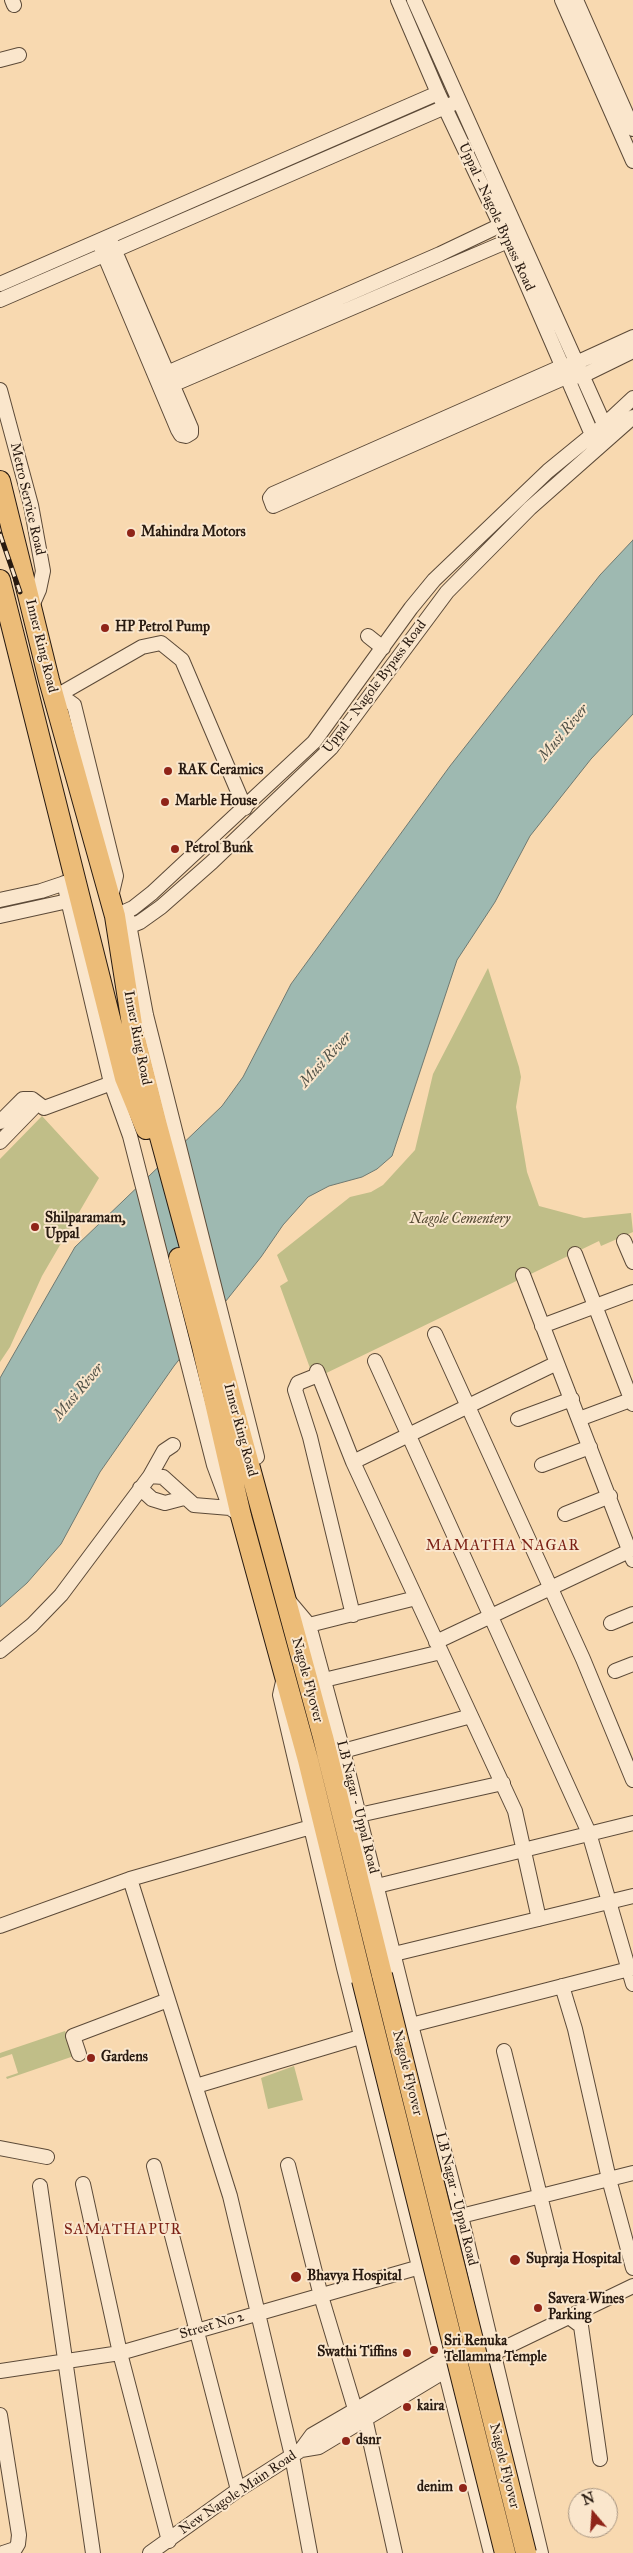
<!DOCTYPE html>
<html>
<head>
<meta charset="utf-8">
<style>
  body { margin:0 }
  #map { position:relative; width:633px; height:2553px; overflow:hidden; background:#f8d9b0; font-family:"IM FELL Great Primer",serif }
  canvas { display:block }
  .north { position:absolute; left:568px; top:2488px; width:50px; height:50px; box-sizing:border-box; background:#fae6cc; border:1px solid #a69481; border-radius:50%; rotate:342deg; font-size:14px; font-weight:700; line-height:20px; text-align:center; color:#281a10 }
  .north::after { content:''; display:block; margin:auto; width:18px; height:22px; background:#8f2418; clip-path:polygon(50% 0,100% 100%,50% 72%,0 100%) }
</style>
</head>
<body>
<div id="map">
<canvas width="633" height="2553"></canvas>
<div class="north">N</div>
</div>
<script>
const context = document.querySelector('canvas').getContext('2d');
context.lineJoin = 'round';
function fill(path, color) {
  context.fillStyle = color;
  context.fill(path, 'evenodd');
}
function toPath(rows) {
  const path = new Path2D();
  for (const r of rows) {
    path.moveTo(r[0], r[1]);
    for (let i = 2; i < r.length; i += 2) path.lineTo(r[i], r[i + 1]);
  }
  return path;
}
function trace(path, color, width, dash) {
  context.strokeStyle = color;
  context.lineWidth = width;
  context.lineCap = dash ? 'butt' : 'round';
  context.setLineDash(dash || []);
  context.stroke(path);
}
function write(font, color, halo, rows, align = 'center') {
  context.font = font + ' "IM FELL Great Primer",serif';
  context.lineWidth = 4;
  context.setLineDash([]);
  context.textBaseline = 'middle';
  context.strokeStyle = halo;
  context.fillStyle = color;
  for (const [text, x, y, turn = 0] of rows) {
    context.save();
    context.translate(x, y);
    context.rotate((+turn || 0) * Math.PI / 180);
    context.textAlign = isNaN(turn) ? turn : align;
    if (halo) context.strokeText(text, 0, 0);
    context.fillText(text, 0, 0);
    context.restore();
  }
}
fill(toPath([
  [488,968,519,1067,521,1077,516,1107,527,1172,539,1206,584,1218,631,1213,633,1232,601,1246,599,1241,314,1379,280,1286,288,1281,277,1255,350,1197,371,1192,383,1185,415,1150,433,1074],
  [42,1116,99,1178,42,1276,10,1347,0,1362,0,1159],
  [65,2031,74,2056,7,2079,6,2077,18,2073,12,2054,0,2058,0,2053],
  [294,2066,303,2100,268,2109,261,2078]
]), '#c0be88');
const water = toPath([
  [633,540,633,714,591,759,530,836,495,902,457,960,392,1156,377,1169,362,1177,329,1186,308,1197,283,1225,261,1257,174,1366,100,1472,61,1544,27,1583,0,1607,0,1378,75,1247,222,1106,243,1077,291,984,450,766,600,575,633,540]
]);
fill(water, '#9eb9b1');
trace(water, '#6f7971', 1);
const minor = toPath([
  [12,0,14,5],
  [398,0,438,93,508,241,596,444],
  [414,0,608,433],
  [562,0,633,161],
  [576,0,633,129],
  [0,60,19,55],
  [101,247,178,430,181,435,186,436,191,433,191,428,111,242],
  [0,284,438,93],
  [0,300,459,101],
  [633,337,576,363,563,366,273,494,270,498,273,506,566,377,582,376,633,351],
  [167,373,440,254,501,225],
  [172,385,508,241],
  [0,390,31,505,43,571,39,590,31,608],
  [368,636,383,648],
  [53,690,74,705,116,876,111,897],
  [60,694,142,647,161,643,182,660,245,808],
  [64,883,111,1083,130,1136,214,1465,230,1508,240,1515],
  [0,900,41,891,71,881],
  [0,916,77,899],
  [115,916,133,908,152,893,314,742,411,608,434,580,548,471,603,426,633,398],
  [128,919,146,1015,257,1457],
  [118,931,140,922,161,907,212,862,331,748,447,592,530,508,633,417],
  [32,1099,44,1108,120,1080],
  [0,1122,23,1099,32,1099,33,1108,0,1142],
  [624,1241,633,1262],
  [575,1254,633,1404],
  [523,1275,633,1560],
  [542,1326,633,1292],
  [435,1334,583,1659,633,1780],
  [375,1361,589,1833,633,1984],
  [317,1371,353,1462,515,1811,539,1919],
  [318,1375,298,1383,295,1390,310,1437,353,1615],
  [518,1419,572,1399],
  [579,1419,633,1399],
  [173,1445,164,1451,150,1476,163,1477,194,1505,230,1508],
  [353,1462,557,1363],
  [542,1465,590,1447],
  [140,1488,152,1499,165,1503,184,1498],
  [565,1514,610,1496],
  [288,1600,309,1625,343,1751,411,2025,461,2216,541,2553],
  [611,1623,633,1614],
  [309,1625,416,1598],
  [436,1642,629,1551],
  [0,1651,32,1625,61,1595,150,1476],
  [615,1671,633,1664],
  [284,1677,280,1695,344,1968,491,2553],
  [324,1680,441,1652],
  [343,1751,471,1716],
  [359,1815,503,1783],
  [130,1879,230,2196,292,2456,310,2553],
  [377,1886,633,1823],
  [0,1926,130,1879,311,1827],
  [394,1954,633,1896],
  [562,1986,575,2029,609,2179,633,2268],
  [411,2025,633,1968],
  [504,2051,555,2256],
  [79,2054,73,2036,168,2000],
  [196,2086,360,2037],
  [0,2148,47,2157],
  [288,2165,321,2296,355,2409],
  [154,2166,238,2490],
  [83,2184,120,2353,169,2541],
  [40,2186,93,2553],
  [461,2216,633,2173],
  [569,2317,581,2326,600,2459],
  [494,2353,633,2286],
  [0,2371,120,2353,420,2267],
  [0,2415,19,2535,18,2544,15,2549,3,2553],
  [365,2418,395,2553],
  [301,2450,312,2435,443,2359],
  [150,2553,238,2490,301,2450,319,2447,445,2371]
]);
const highway = toPath([
  [0,481,49,680,115,916,133,1031,156,1122,323,1737,382,1975],
  [0,580,125,1078,146,1129],
  [179,1258,202,1346,241,1516,308,1760,362,1980]
]);
trace(minor, '#5c4a38', 16);
trace(highway, '#281a10', 22);
trace(minor, '#fae6cc', 14);
trace(highway, '#ecbc78', 20);
const rail = toPath([
  [0,534,20,592]
]);
trace(rail, '#281a10', 5);
trace(rail, '#fae6cc', 3, [9]);
const highwayBridge = toPath([
  [382,1975,526,2553],
  [362,1980,505,2553]
]);
trace(highwayBridge, '#281a10', 22, []);
trace(highwayBridge, '#ecbc78', 20);
for (const [x, y, r, color] of [
  [131,533,5,"#8f2418"],
  [105,628,5,"#8f2418"],
  [168,771,5,"#8f2418"],
  [165,802,5,"#8f2418"],
  [175,849,5,"#8f2418"],
  [35,1227,5,"#8f2418"],
  [91,2058,5,"#8f2418"],
  [515,2260,6,"#8f2418"],
  [296,2277,6,"#8f2418"],
  [538,2308,5,"#8f2418"],
  [434,2350,5,"#8f2418"],
  [407,2353,5,"#8f2418"],
  [407,2407,5,"#8f2418"],
  [346,2441,5,"#8f2418"],
  [463,2488,5,"#8f2418"]
]) {
  const dot = new Path2D();
  dot.arc(x, y, r, 0, 2 * Math.PI);
  context.fillStyle = color;
  context.fill(dot);
  trace(dot, '#fae6cc', 2);
}
write('14px', '#281a10', '#fae6cc', [
  ["Uppal - Nagole Bypass Road",496,217,65],
  ["Metro Service Road",27,499,77],
  ["Inner Ring Road",41,646,76],
  ["Uppal - Nagole Bypass Road",375,687,-53],
  ["Inner Ring Road",137,1038,79],
  ["Inner Ring Road",240,1430,75],
  ["Nagole Flyover",307,1680,75],
  ["LB Nagar - Uppal Road",357,1807,76],
  ["Nagole Flyover",407,2073,76],
  ["LB Nagar - Uppal Road",456,2199,76],
  ["Street No 2",212,2326,-16],
  ["Nagole Flyover",504,2466,76],
  ["New Nagole Main Road",238,2493,-34]
]);
write('bold 14px', '#281a10', '#fae6cc', [
  ["Mahindra Motors",141,533],
  ["HP Petrol Pump",115,628],
  ["RAK Ceramics",178,771],
  ["Marble House",175,802],
  ["Petrol Bunk",185,849],
  ["Shilparamam,",45,1219],
  ["Uppal",45,1235],
  ["Gardens",101,2058],
  ["Supraja Hospital",526,2260],
  ["Bhavya Hospital",307,2277],
  ["Savera Wines",548,2300],
  ["Parking",548,2316],
  ["Sri Renuka",444,2342],
  ["Tellamma Temple",444,2358],
  ["Swathi Tiffins",397,2353,"right"],
  ["kaira",417,2407],
  ["dsnr",356,2441],
  ["denim",453,2488,"right"]
], 'left');
write('italic 14px', '#564b34', '#fae6cc', [
  ["Nagole Cementery",460,1220]
]);
write('italic 15px', '#515248', '#fae6cc', [
  ["Musi River",564,733,-50],
  ["Musi River",326,1060,-47],
  ["Musi River",79,1392,-50]
]);
context.letterSpacing = '1px';
write('15px', '#7a1f14', '#fae6cc', [
  ["MAMATHA NAGAR",503,1546],
  ["SAMATHAPUR",123,2230]
]);
context.letterSpacing = '0px';
</script>
</body>
</html>
